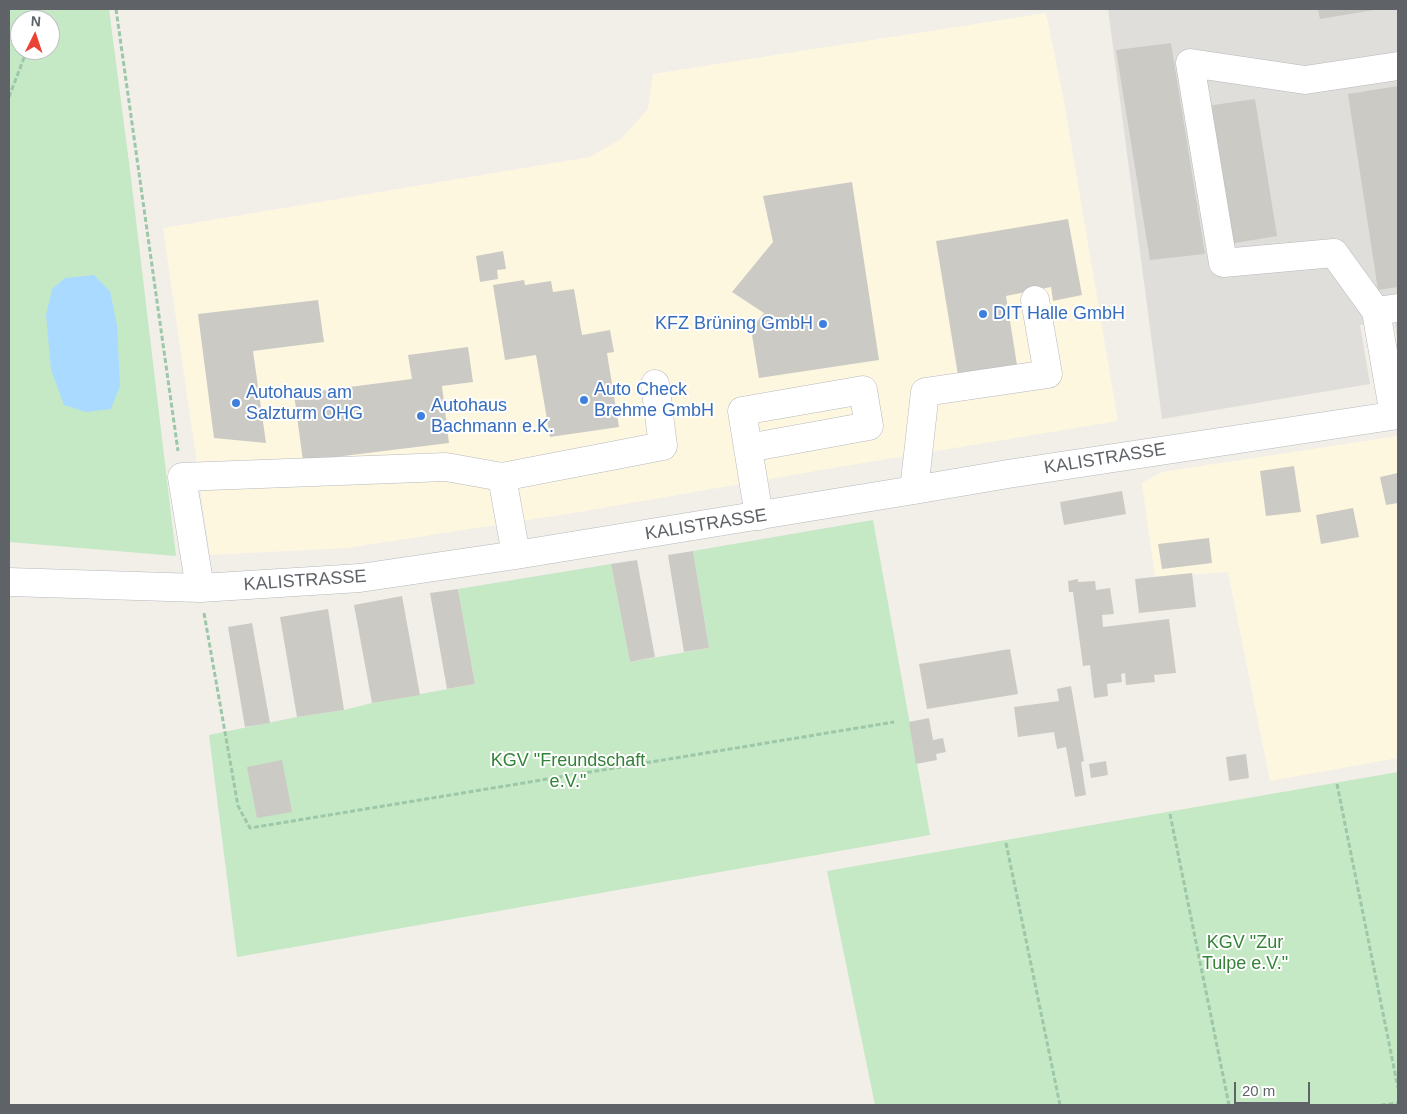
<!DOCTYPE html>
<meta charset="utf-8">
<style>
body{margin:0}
#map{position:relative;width:1407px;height:1114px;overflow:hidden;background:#f1efe8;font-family:Arial,sans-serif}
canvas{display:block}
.frame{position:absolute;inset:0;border:10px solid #5f6368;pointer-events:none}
.north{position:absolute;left:10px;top:10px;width:50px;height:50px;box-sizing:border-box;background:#fff;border:1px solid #bfc1c3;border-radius:50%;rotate:4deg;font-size:14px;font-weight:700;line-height:20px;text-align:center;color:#5f6368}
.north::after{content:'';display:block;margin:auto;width:18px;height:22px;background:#ea4335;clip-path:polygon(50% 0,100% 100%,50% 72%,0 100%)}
.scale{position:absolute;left:1234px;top:1082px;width:76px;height:22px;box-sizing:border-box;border:2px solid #5f6368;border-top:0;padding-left:6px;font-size:15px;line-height:18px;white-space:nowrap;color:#5f6368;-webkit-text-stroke:4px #fff;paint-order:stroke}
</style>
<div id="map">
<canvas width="1407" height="1114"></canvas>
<div class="frame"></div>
<div class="north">N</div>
<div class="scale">20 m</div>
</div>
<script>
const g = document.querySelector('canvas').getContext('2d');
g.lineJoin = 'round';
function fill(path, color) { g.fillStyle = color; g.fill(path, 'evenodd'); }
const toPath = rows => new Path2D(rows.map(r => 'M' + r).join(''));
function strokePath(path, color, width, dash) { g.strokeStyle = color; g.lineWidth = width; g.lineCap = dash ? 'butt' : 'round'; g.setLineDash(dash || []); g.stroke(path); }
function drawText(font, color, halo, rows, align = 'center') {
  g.font = font + ' Arial,sans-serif'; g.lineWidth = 4; g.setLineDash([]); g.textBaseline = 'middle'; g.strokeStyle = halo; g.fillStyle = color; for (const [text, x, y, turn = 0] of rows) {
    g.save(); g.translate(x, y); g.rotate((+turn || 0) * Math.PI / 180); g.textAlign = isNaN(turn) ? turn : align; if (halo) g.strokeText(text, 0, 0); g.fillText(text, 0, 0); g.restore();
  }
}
fill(toPath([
 [1046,13,1063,96,1118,421,833,468,573,513,347,548,210,555,163,228,590,157,621,139,648,109,653,74],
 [1398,436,1398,758,1270,781,1228,572,1155,577,1142,483,1162,472]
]), '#fef7e0');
fill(toPath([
 [1108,9,1398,9,1398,341,1394,320,1360,325,1370,384,1162,419]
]), '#e0deda');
fill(toPath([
 [9,9,109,9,131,178,176,556,9,542],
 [20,20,50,20,50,50,20,50],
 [873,520,930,835,237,957,209,735,297,717,344,710,372,703,475,684,458,589,611,564,630,662,709,648,693,551],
 [1398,772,1398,1105,875,1105,827,871]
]), '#c5e8c5');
fill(toPath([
 [94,275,110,291,117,325,120,386,111,409,86,412,64,405,51,370,46,315,52,289,65,278]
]), '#aadaff');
fill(toPath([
 [1318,9,1374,9,1374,10,1320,19],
 [1171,43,1205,254,1150,260,1116,50],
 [1398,86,1398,287,1378,290,1348,94],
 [1255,99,1277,236,1229,244,1207,106],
 [852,182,879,360,759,378,751,329,764,313,732,292,773,242,763,196],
 [1068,219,1082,295,1053,301,1051,287,1006,296,1017,365,958,375,936,241],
 [503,251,506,269,497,270,498,279,480,282,476,256],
 [524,280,525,285,551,281,553,292,574,289,582,335,610,330,614,352,607,353,619,427,550,437,536,355,505,360,493,285],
 [318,300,324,342,253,351,266,443,214,438,198,314],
 [468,347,473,382,442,386,449,443,303,461,294,394,412,379,408,355],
 [1294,466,1301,512,1266,516,1260,471],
 [1398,473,1398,503,1386,505,1380,477],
 [1122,491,1126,514,1064,525,1060,502],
 [1353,508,1359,537,1321,544,1316,515],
 [1209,538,1212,563,1162,569,1158,544],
 [693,551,709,648,684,652,668,555],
 [637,560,655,657,630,662,611,564],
 [1192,573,1196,607,1139,613,1135,579],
 [1078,579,1078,582,1095,581,1096,590,1110,588,1114,614,1102,615,1103,627,1169,619,1176,673,1154,675,1155,682,1126,685,1125,673,1121,674,1122,682,1107,684,1108,696,1094,698,1090,665,1083,666,1073,592,1069,592,1068,581],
 [458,589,475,684,447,689,430,593],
 [402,596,420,695,372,703,354,605],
 [328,609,344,710,297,717,280,617],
 [252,623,270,723,245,727,228,627],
 [1010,649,1018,694,927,709,919,664],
 [1071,686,1084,761,1081,762,1086,795,1075,797,1066,747,1057,749,1054,732,1018,737,1014,707,1059,701,1057,689],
 [929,718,933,740,943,738,946,752,936,754,937,760,916,764,909,722],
 [1246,754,1249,778,1229,781,1226,757],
 [282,760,292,812,257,818,247,767],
 [1106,761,1108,775,1091,778,1089,764]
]), '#cccac5');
const minor = toPath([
 [1398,66,1305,80,1190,63,1223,263,1334,253,1376,311,1398,308],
 [1376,311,1394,415],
 [748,448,869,426,863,390,742,411,748,448,759,516],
 [502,477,663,446,655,384],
 [914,490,925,392,1048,374,1035,300],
 [9,582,200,588,360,578,516,555,914,490,1008,474,1398,415],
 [200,588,182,477,446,467,502,477,516,555]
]);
strokePath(minor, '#b5b8bc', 29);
strokePath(toPath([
 [116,9,178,451],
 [37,20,38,9],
 [9,97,27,50],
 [204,613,238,806,250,828,894,722],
 [1337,784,1398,1088],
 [1170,814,1229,1105],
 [1006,843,1060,1105],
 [1381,1105,1398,1103]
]), '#9cc7a9', 3, [5, 2.5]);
strokePath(minor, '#fff', 28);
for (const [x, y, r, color] of [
 [983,314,5,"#3f7fe0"],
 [823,324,5,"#3f7fe0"],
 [584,400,5,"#3f7fe0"],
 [236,403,5,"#3f7fe0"],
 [421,416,5,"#3f7fe0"]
]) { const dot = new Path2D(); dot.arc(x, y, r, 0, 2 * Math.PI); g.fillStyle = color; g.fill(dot); strokePath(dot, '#fff', 2); }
drawText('18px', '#366cbe', '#fff', [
 ["DIT Halle GmbH",993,314],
 ["KFZ Brüning GmbH",813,324,"right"],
 ["Auto Check",594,390],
 ["Brehme GmbH",594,411],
 ["Autohaus am",246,393],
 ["Salzturm OHG",246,414],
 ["Autohaus",431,406],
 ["Bachmann e.K.",431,427]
], 'left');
drawText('18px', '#5f6368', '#fff', [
 ["KALISTRASSE",1105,459,-9],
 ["KALISTRASSE",706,525,-9],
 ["KALISTRASSE",305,581,-4]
]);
drawText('18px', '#348238', '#fff', [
 ["KGV \"Freundschaft",568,761],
 ["e.V.\"",568,782],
 ["KGV \"Zur",1245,943],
 ["Tulpe e.V.\"",1245,964]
]);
</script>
